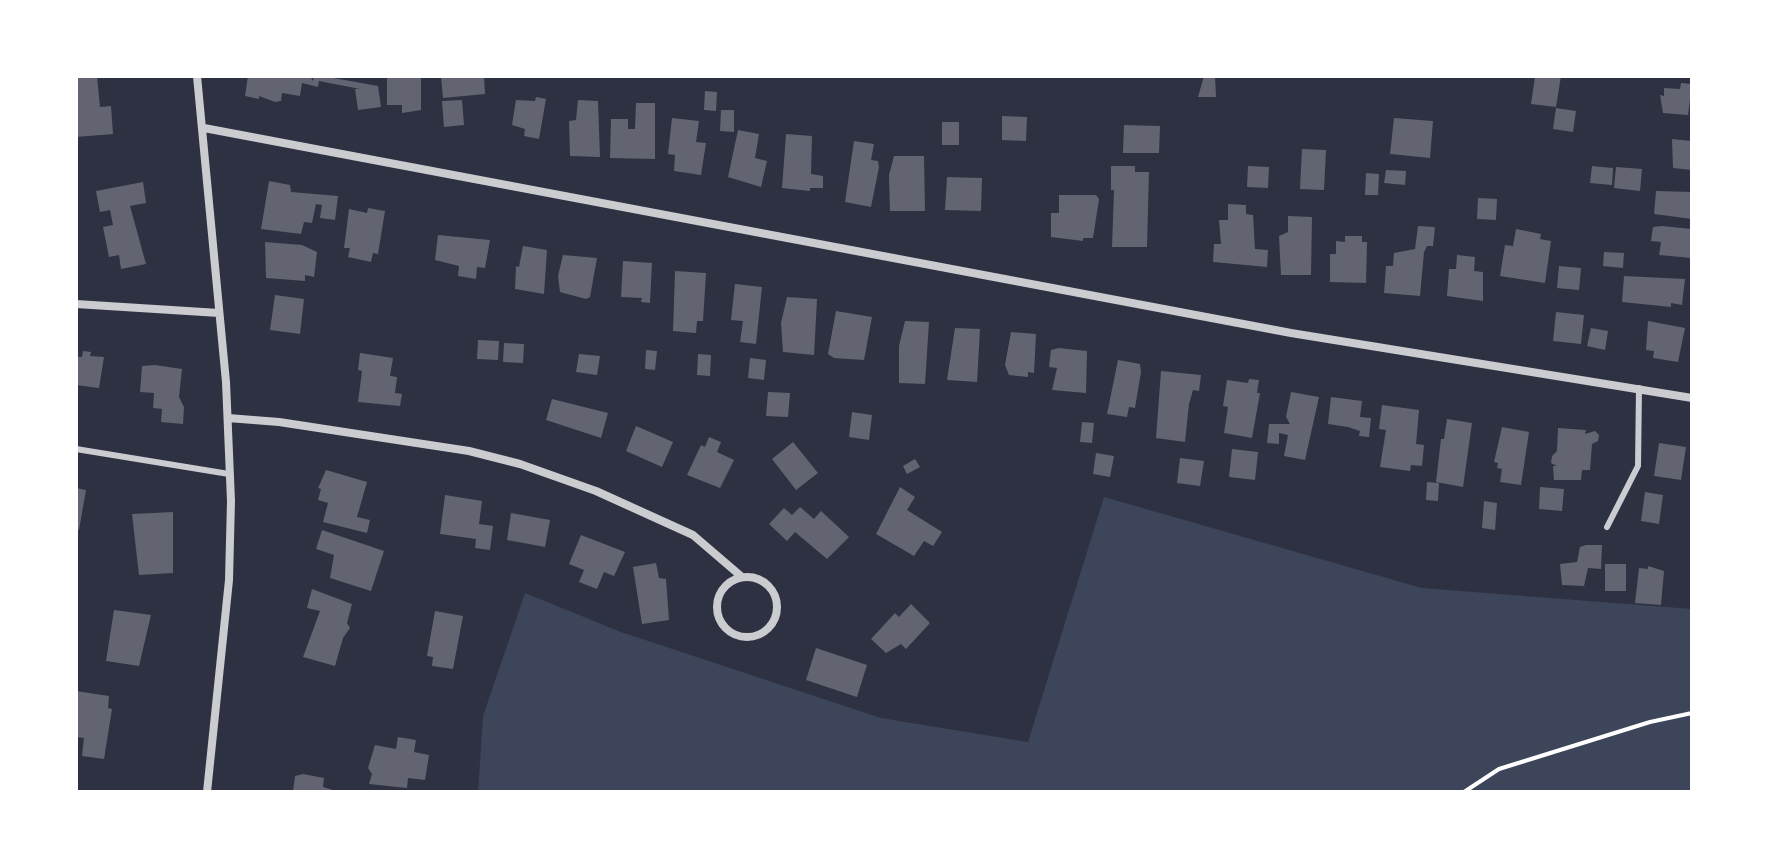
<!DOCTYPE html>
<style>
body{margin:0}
#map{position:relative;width:1768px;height:868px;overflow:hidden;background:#2d3142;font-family:Roboto,sans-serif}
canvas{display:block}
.frame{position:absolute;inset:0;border:78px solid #fff;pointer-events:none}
</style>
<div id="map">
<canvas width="1768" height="868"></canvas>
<div class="frame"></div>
</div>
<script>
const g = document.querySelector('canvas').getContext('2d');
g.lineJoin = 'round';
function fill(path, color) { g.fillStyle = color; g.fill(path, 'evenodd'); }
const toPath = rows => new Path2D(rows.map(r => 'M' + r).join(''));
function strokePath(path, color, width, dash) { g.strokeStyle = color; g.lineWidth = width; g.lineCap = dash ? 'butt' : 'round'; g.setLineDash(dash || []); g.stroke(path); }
fill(toPath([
 [1104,497,1422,588,1692,609,1692,792,478,792,483,716,525,593,621,632,881,718,1028,742]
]), '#3c4559');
fill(toPath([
 [76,76,97,76,100,107,111,106,113,134,76,137],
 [248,76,310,76,313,81,314,76,322,76,378,86,381,107,358,110,355,89,360,89,319,81,318,87,302,83,300,96,282,93,281,101,275,102,259,96,259,99,245,96],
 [387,76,421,76,421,110,402,113,402,105,387,105],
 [441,76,484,76,485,94,443,98],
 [1204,76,1215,76,1216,97,1198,97],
 [1561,76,1556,107,1531,104,1535,77],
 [1681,83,1692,84,1688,115,1663,113,1660,95,1664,96,1664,88,1680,89],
 [705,91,717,92,716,111,704,110],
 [536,97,546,99,539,139,524,136,525,129,512,125,516,100,535,101],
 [462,100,464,125,444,127,442,101],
 [578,100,598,101,600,157,570,156,569,121,576,120],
 [636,103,655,103,655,159,610,158,611,119,628,119,628,129,635,129],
 [1556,108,1576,111,1573,132,1553,129],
 [721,110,734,110,734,132,720,131],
 [1002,116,1027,117,1026,141,1002,140],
 [672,118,699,121,696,142,706,143,701,175,674,171,675,155,668,154],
 [1394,118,1433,121,1430,158,1390,154],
 [942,122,959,122,959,145,942,145],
 [1124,125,1160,126,1159,153,1123,153],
 [738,130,759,134,755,158,767,161,761,187,728,177],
 [786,134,812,136,811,174,823,176,823,188,810,188,810,191,782,188],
 [1672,139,1692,141,1692,170,1673,168],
 [854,141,874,144,871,160,878,161,879,167,871,207,845,202],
 [1302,149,1326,150,1324,190,1300,189],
 [894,156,924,156,925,211,890,211,889,175],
 [1111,166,1135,166,1135,172,1149,172,1147,247,1112,247,1114,190,1111,190],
 [1248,166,1269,167,1268,188,1247,187],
 [1592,166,1613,168,1612,185,1590,183],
 [1616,167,1642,169,1640,191,1614,188],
 [1386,170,1406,171,1405,185,1384,183],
 [1366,173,1379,174,1378,195,1365,195],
 [947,177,982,178,981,211,945,210],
 [269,181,290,185,291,192,338,196,335,220,320,218,322,205,316,204,312,223,304,222,301,234,261,229],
 [143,182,146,203,130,206,146,264,121,269,119,255,109,257,103,227,113,225,110,210,100,212,96,191],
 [1656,191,1692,192,1692,219,1654,214],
 [1059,195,1096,195,1099,199,1093,238,1083,238,1083,241,1051,237,1051,213,1059,213],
 [1478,198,1497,199,1496,220,1477,219],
 [1228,204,1246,205,1246,214,1253,215,1255,249,1268,250,1267,267,1213,262,1214,244,1221,244,1219,220,1228,220],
 [368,208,385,211,378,254,373,253,371,262,348,257,350,248,344,248,349,209,367,213],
 [1288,216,1312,217,1311,275,1281,275,1279,236,1288,232],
 [1418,226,1435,227,1433,246,1427,246,1424,252,1420,296,1384,293,1386,266,1393,266,1394,253,1415,249],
 [1662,226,1692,229,1692,258,1659,255,1661,242,1651,241,1653,227],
 [1516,229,1541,234,1540,239,1551,241,1545,283,1500,276,1505,245,1513,246],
 [438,235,490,240,485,268,477,267,476,279,458,276,459,266,435,260],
 [1345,236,1362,236,1362,242,1367,242,1366,283,1330,282,1330,254,1336,254,1336,241,1345,242],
 [265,242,302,245,317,252,314,277,305,275,305,281,266,278],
 [523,246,547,250,544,294,515,289,516,266,519,267],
 [1604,252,1624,253,1623,268,1603,266],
 [563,255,597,258,590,297,586,299,560,292,558,276],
 [1457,255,1475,257,1474,271,1483,272,1483,301,1447,296,1449,269,1456,269],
 [623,261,652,263,650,303,641,302,642,298,621,297],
 [1559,266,1581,268,1579,290,1557,288],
 [675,271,706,273,703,321,697,321,696,333,673,331],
 [1624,276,1685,279,1682,305,1671,303,1671,307,1622,302],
 [735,284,762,287,756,344,740,342,743,321,731,320],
 [275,295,304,299,300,334,270,330],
 [787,297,817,299,814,355,783,352,781,323],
 [836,311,872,317,864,360,834,358,828,354],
 [1556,312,1584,315,1581,344,1553,341],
 [905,321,929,322,925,384,899,383,899,346],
 [1648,321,1685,328,1678,362,1653,358,1654,351,1646,350],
 [955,328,980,329,977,382,947,380],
 [1591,328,1608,331,1605,350,1587,346],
 [1011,332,1036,334,1034,373,1028,372,1028,377,1009,375,1005,365],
 [478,340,499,341,498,360,477,359],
 [504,343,524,344,523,363,503,362],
 [1059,348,1087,351,1086,393,1052,390,1057,368,1049,367,1051,350],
 [646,350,657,351,655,370,645,369],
 [83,351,91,352,90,356,104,357,99,388,76,385,76,357,82,357],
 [360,353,393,358,390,376,397,377,395,393,402,394,400,406,358,402,362,371,358,370],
 [579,354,600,356,597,375,576,372],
 [698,354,711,355,710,376,697,375],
 [750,358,766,360,764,380,748,378],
 [1118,360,1140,364,1141,372,1135,408,1129,407,1127,417,1107,414],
 [155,365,182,369,179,397,184,407,183,424,161,422,162,409,153,408,154,393,140,392,142,366],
 [1161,371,1201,375,1199,391,1193,390,1189,404,1185,442,1156,438],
 [1249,379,1259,380,1257,393,1260,393,1252,438,1224,433,1228,407,1223,406,1227,380,1248,383],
 [768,392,790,393,788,417,766,416],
 [1291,392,1319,397,1305,460,1284,456,1288,435,1279,433,1279,444,1267,443,1269,424,1290,424,1286,417],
 [1331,397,1362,401,1360,417,1371,418,1369,437,1359,436,1360,431,1348,427,1328,424],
 [552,399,608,413,601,438,546,420],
 [1382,405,1419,410,1416,444,1424,445,1422,466,1411,465,1410,471,1380,467,1386,430,1379,429],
 [852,412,872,415,869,440,849,437],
 [1447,419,1472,423,1463,487,1436,482,1441,439,1444,439],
 [1082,422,1094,423,1092,443,1080,442],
 [636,426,673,442,662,467,626,451],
 [1502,427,1529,432,1521,485,1500,482,1502,469,1497,468,1498,463,1494,462],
 [1558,428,1586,430,1585,434,1595,431,1599,435,1598,441,1592,444,1590,470,1582,470,1581,480,1554,480,1553,466,1557,466,1551,463,1552,456,1557,451],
 [709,437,721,442,717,452,734,460,720,488,687,475,701,445,705,447],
 [793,442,818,473,796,490,772,459],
 [1659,443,1686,447,1681,480,1654,476],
 [1232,449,1258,452,1255,480,1229,477],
 [1096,453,1114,456,1110,477,1093,474],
 [1180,458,1204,461,1200,486,1177,483],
 [915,459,920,467,907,474,903,466],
 [326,470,367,482,357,517,370,520,367,533,323,522,328,503,318,500,321,489,318,488],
 [1427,482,1439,483,1438,501,1426,500],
 [900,487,915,497,907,510,942,532,933,546,924,541,914,556,876,534],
 [1540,487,1564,489,1562,511,1539,509],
 [76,488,86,490,79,530,76,529],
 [1645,492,1663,495,1659,524,1641,521],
 [445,495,482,501,479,524,493,526,490,550,475,548,476,539,440,534],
 [1484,501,1497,503,1495,530,1482,528],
 [800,507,814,519,821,511,849,537,827,559,795,532,787,541,769,524,784,508,792,515],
 [173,512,173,573,139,575,132,514],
 [511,513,550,520,545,547,507,540],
 [322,530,384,551,371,591,330,578,334,555,316,549],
 [581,535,625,552,614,576,604,572,597,589,579,582,584,570,569,564],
 [1586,545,1602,545,1601,569,1588,568,1584,586,1562,585,1560,564,1577,562,1580,547],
 [656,563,659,578,666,579,669,620,642,624,633,567],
 [1605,564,1626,564,1626,591,1605,591],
 [1648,566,1664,571,1661,605,1635,603,1639,568,1648,569],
 [312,589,352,604,347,623,350,628,343,638,335,666,303,657,320,611,307,608],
 [911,604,930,623,906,649,901,644,886,653,871,639,895,613,899,617],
 [114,610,151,615,139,666,106,661],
 [435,611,463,616,453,669,432,666,433,657,427,656],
 [816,648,867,665,857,697,806,680],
 [76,691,109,696,108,708,112,709,104,759,82,756,84,738,76,737],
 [398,737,416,740,414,752,429,755,425,780,408,778,407,788,369,784,372,774,368,768,375,745,396,749],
 [303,774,324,778,323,787,339,792,293,792,295,776]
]), '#626471');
strokePath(toPath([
 [1464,792,1499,769,1650,722,1692,713]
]), '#fff', 4);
strokePath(toPath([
 [76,449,229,474],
 [1607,527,1638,466,1639,388]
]), '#caccd0', 6);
strokePath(toPath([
 [197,76,226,382,231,501,229,580,207,792],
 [204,128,1291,333,1692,398],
 [76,304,219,313],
 [228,418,279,422,469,451,520,464,596,491,693,535,742,577],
 '717 607a30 30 0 1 1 60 0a30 30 0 1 1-60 0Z'
]), '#caccd0', 8);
</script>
